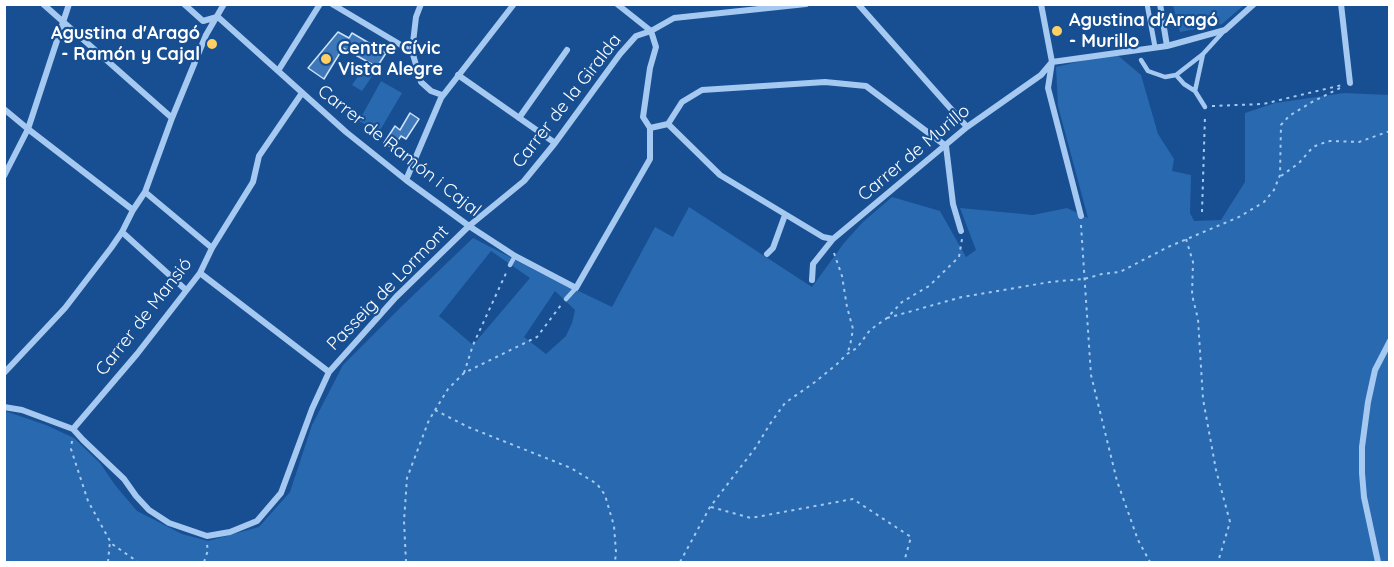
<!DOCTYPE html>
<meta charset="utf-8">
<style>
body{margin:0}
#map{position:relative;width:1394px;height:567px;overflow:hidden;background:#174f92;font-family:Quicksand,sans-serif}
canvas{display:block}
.frame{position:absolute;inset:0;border:6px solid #fff;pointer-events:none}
</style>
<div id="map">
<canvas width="1394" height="567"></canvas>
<div class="frame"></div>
</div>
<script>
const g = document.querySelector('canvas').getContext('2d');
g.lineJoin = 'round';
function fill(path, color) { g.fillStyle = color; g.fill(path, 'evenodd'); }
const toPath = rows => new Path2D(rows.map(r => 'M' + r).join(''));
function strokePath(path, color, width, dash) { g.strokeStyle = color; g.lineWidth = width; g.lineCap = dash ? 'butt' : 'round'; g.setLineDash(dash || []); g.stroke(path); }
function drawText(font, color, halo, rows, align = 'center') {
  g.font = font + ' Quicksand,sans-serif'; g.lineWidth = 4.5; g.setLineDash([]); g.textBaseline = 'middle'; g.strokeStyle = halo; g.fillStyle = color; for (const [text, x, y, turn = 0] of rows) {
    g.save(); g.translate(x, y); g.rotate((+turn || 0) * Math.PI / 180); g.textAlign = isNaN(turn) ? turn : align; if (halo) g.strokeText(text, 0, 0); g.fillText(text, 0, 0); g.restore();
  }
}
fill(toPath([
 [1173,5,1173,4,1244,5,1222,24,1180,32],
 [1115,53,1141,75,1158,134,1174,159,1172,171,1191,175,1190,213,1194,221,1221,220,1245,182,1245,113,1275,103,1344,93,1389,95,1389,562,5,562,5,411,46,425,74,438,100,463,115,485,137,511,182,534,208,541,259,527,290,492,312,425,343,365,402,306,473,238,539,272,612,307,655,227,673,237,689,207,812,287,844,243,863,222,892,197,940,211,966,257,976,250,960,208,1033,215,1067,208,1088,218,1058,106,1056,67],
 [491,251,530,278,473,345,439,316],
 [555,291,575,310,572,323,566,336,546,354,524,337],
 [363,69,373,75,362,91,352,85],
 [381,81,402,93,379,132,359,121]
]), '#2969b0');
const building = toPath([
 [338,32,349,38,352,33,386,53,377,67,343,48,324,79,308,68,338,32],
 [410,113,419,119,406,139,401,136,393,148,384,143,395,126,400,130,410,113]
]);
fill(building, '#3f78b9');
strokePath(building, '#cce3fb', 1.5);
strokePath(toPath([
 [1212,106,1263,104,1342,85],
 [1281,176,1299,163,1313,147,1320,144,1330,141,1359,142,1390,131],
 [1202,212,1205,115],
 [1081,225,1091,375,1117,481,1138,540,1150,562],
 [1186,239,1193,262,1192,295,1198,319,1203,399,1216,470,1230,522,1218,562],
 [834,253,842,276,847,307,853,329,850,346,847,354],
 [887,318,962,297,1050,282,1084,279,1102,274,1120,272,1168,247,1239,217,1264,202,1274,190,1280,175,1281,125,1289,116,1312,102,1344,86],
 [464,373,473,345,507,271],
 [435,410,468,427,571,468,597,484,605,495,614,526,616,552,615,562],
 [72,441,71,449,88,501,110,541,112,544,138,562],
 [711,507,751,518,853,499,911,537,904,562],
 [108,562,110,541],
 [204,562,208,550,207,545],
 [406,562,404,521,407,478,429,420,448,389,464,373,537,337,561,305],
 [680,562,710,507,756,447,770,424,785,403,815,382,837,364,847,354,857,348,870,330,887,318,902,302,929,286,959,257,962,239]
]), '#a5c9f0', 2, [3, 4.5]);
strokePath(toPath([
 [1141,60,1148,71,1165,77,1176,75,1203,54,1223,32],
 [1176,75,1184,84,1195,91,1205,107],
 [1195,91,1203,54],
 [510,265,515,256],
 [566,299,576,288]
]), '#a5c9f0', 4.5);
strokePath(toPath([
 [1147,4,1155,47]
]), '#a5c9f0', 5);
strokePath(toPath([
 [43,4,172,118],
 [184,4,203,21,217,17],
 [332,4,406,48],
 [421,4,416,17,412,51,421,82,431,91,442,95],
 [858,4,967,127],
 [1041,4,1052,62,1048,88,1081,216],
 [1160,4,1167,46],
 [1341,4,1350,83],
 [218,17,346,132,406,180,469,226,515,256,576,288,650,159,650,128,643,117,650,68,656,47,651,31,617,4],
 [1052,62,1167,46,1225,30,1254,4],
 [278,71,320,4],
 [458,75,555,143],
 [4,109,28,129,133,210],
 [519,118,567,50],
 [668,124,682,102,702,90,825,82,866,86,946,146,953,204,961,231],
 [650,128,668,124,720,175,823,237,833,239],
 [4,176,28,129,69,4],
 [406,180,441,98,514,4],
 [145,192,212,248],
 [122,232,186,290],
 [767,254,773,248,785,215],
 [200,273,329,372],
 [812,280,813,264,833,239,967,127,1041,75,1052,62],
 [4,373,65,308,111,248,122,232,133,210,145,192,172,118,206,35,224,4],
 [4,407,22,410,73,429,83,440,124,479,136,496,149,510,169,523,207,536,230,532,257,521,281,493,312,409,329,372,396,297,469,226,524,181,555,143,620,54,636,36,651,31,674,18,806,4],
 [73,429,137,354,200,273,212,248,253,182,259,156,302,93],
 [1378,562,1364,497,1362,473,1362,447,1368,402,1375,370,1390,341]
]), '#a5c9f0', 6);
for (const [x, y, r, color] of [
 [1057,31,6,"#ffcf64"],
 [212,44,6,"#ffcf64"],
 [326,59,6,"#ffcf64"]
]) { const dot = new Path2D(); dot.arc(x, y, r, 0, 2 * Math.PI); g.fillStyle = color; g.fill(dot); strokePath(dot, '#174f92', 2); }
drawText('bold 18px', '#fff', '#174f92', [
 ["Agustina d'Aragó",1069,21],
 ["- Murillo",1069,42],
 ["Agustina d'Aragó",200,34,"right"],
 ["- Ramón y Cajal",200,55,"right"],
 ["Centre Cívic",338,49],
 ["Vista Alegre",338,70]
], 'left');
drawText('18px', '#fff', '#174f92', [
 ["Carrer de la Giralda",567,101,-52],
 ["Carrer de Ramón i Cajal",399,151,38],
 ["Carrer de Murillo",914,153,-40],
 ["Passeig de Lormont",388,288,-46],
 ["Carrer de Mansió",144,317,-52]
]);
</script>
